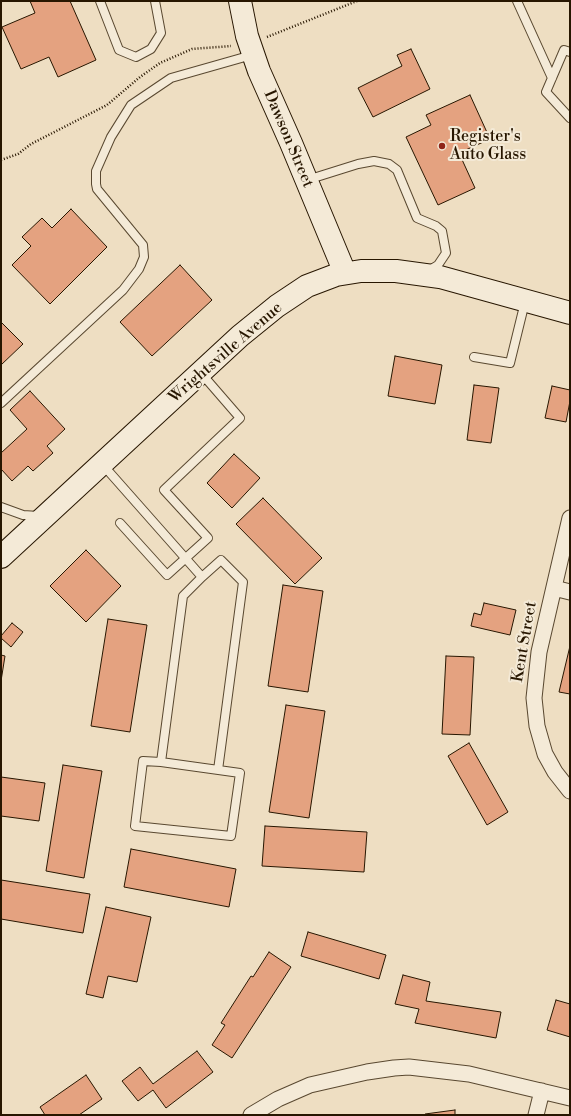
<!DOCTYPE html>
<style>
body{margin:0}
#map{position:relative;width:571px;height:1116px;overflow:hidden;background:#eedec2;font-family:"Libre Bodoni",serif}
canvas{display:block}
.frame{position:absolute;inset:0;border:2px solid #271600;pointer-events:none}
</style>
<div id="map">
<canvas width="571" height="1116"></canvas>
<div class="frame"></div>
</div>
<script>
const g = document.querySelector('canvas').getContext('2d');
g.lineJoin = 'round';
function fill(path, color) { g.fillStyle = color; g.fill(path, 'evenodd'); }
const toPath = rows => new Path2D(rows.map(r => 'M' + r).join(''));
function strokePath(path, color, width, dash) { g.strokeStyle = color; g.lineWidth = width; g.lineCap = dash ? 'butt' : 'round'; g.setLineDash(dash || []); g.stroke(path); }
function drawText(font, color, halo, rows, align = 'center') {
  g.font = font + ' "Libre Bodoni",serif'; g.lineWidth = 4; g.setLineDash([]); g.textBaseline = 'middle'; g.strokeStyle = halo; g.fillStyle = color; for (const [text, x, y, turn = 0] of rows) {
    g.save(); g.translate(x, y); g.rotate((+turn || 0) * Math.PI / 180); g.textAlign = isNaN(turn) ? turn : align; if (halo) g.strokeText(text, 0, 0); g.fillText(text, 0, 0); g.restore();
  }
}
const building = toPath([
 [30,1,70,1,96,60,58,77,49,57,21,69,2,27,35,13,30,1],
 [411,49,430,89,373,117,358,88,402,66,397,55,411,49],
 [470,95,490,139,459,153,475,188,438,205,406,137,431,125,426,115,470,95],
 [71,209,107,247,50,304,12,265,31,246,22,237,42,218,52,228,71,209],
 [180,265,212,300,152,356,120,322,180,265],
 [1,322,23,344,1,365,1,322],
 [395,356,442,365,435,404,388,396,395,356],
 [474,385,499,388,491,443,467,440,474,385],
 [552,386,570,390,570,401,566,422,545,418,552,386],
 [30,391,65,429,47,446,53,453,33,471,28,466,12,481,1,469,1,453,27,429,10,410,30,391],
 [234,454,260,478,232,508,207,483,234,454],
 [263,498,322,558,295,584,236,524,263,498],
 [86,550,121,586,86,622,50,586,86,550],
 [283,585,323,591,308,692,268,686,283,585],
 [484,603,516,610,510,635,471,626,474,613,481,615,484,603],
 [108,619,147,625,130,732,91,726,108,619],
 [12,623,23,632,11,647,1,638,1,636,12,623],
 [570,646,570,694,559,692,570,646],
 [1,655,5,656,1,681,1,655],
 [446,656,474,657,470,735,442,734,446,656],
 [286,705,325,711,309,818,269,812,286,705],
 [469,743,508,812,487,825,448,756,469,743],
 [63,765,102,771,84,878,46,871,63,765],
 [1,777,45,783,39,821,1,816,1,777],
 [265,826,367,832,364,872,262,866,265,826],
 [131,849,236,869,229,907,124,887,131,849],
 [1,880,90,894,83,933,1,919,1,880],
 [106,907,151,917,137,982,108,976,103,998,86,994,106,907],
 [308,932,386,955,379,979,301,956,308,932],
 [269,952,291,967,232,1058,212,1045,225,1025,221,1023,251,976,253,977,269,952],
 [403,975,430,982,426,1001,501,1012,496,1038,415,1023,419,1009,395,1004,403,975],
 [556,1000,570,1004,570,1037,547,1030,556,1000],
 [197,1051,213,1072,166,1108,153,1090,138,1101,122,1081,140,1067,153,1084,197,1051],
 [86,1075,102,1099,79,1115,45,1115,40,1107,86,1075],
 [455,1110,455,1115,425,1115,425,1114,455,1110]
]);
fill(building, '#e4a280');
strokePath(building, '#271600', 1);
const lane = toPath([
 [100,1,119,50,136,57,151,49,161,33,155,1],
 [517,1,552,78],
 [570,52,564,50,546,92,570,118],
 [307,180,358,164,374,161,389,164,397,170,417,218,436,226,442,231,446,253,438,265,428,271],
 [474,357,510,363,525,302],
 [1,403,123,290,139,269,144,257,143,245,97,189,96,184,96,171,111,137,131,105,171,78,252,55],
 [103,465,202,577,183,596,161,762,143,761,135,826,231,836,240,773,161,762],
 [1,507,23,515,39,516],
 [120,523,167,575,208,538,164,490,240,418,201,373],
 [202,577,221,560,243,582,218,770]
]);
const street = toPath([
 [570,518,539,652,534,698,537,726,545,754,555,772,570,791],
 [554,588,570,592],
 [251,1115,278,1099,310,1085,367,1072,394,1068,409,1067,469,1074,570,1098],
 [536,1115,542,1091]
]);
const secondary = toPath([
 [240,1,247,36,259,71,291,143,345,273],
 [1,557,240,336,277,306,307,286,336,275,361,271,396,271,440,277,570,313]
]);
strokePath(lane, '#594830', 10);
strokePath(street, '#594830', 17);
strokePath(secondary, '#271600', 24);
strokePath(toPath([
 [267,37,357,1],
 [1,160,18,154,31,144,107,105,140,77,160,63,192,49,231,46]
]), '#271600', 2.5, [1, 2]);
strokePath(lane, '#f4ead7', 8);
strokePath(street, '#f4ead7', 15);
strokePath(secondary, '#f4ead7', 22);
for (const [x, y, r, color] of [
 [442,146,4,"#8f2418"]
]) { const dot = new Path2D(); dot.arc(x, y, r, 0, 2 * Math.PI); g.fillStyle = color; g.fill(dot); strokePath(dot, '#f4ead7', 1.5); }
drawText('16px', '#271600', '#f4ead7', [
 ["Register's",450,137],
 ["Auto Glass",450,155]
], 'left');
drawText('16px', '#271600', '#f4ead7', [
 ["Dawson Street",288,139,67],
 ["Wrightsville Avenue",226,353,-41],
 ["Kent Street",525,642,-80]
]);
</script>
